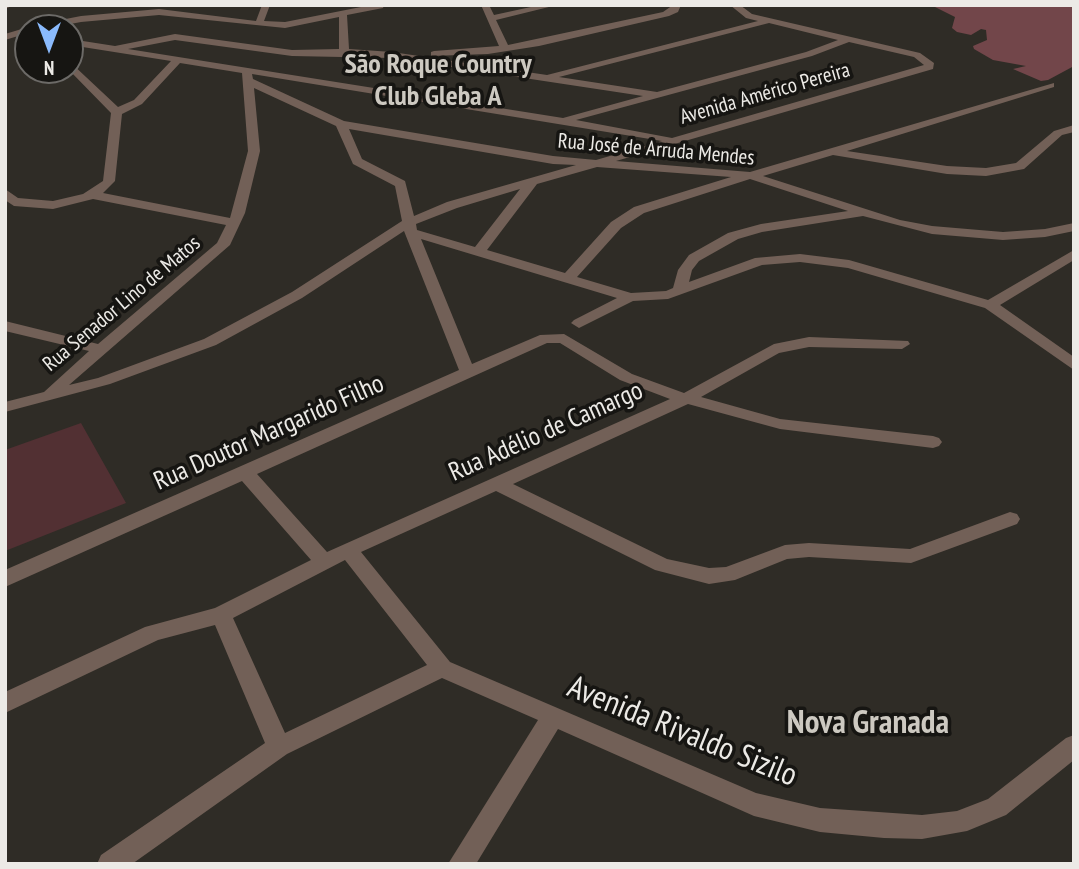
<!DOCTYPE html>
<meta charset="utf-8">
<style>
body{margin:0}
#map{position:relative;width:1079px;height:869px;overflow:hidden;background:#2f2c26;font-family:"PT Sans Narrow",sans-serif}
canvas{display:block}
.frame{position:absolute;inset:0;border:7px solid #eceae6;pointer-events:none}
.north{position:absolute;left:14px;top:14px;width:70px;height:70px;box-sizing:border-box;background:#161512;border:2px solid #6c6a67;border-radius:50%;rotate:180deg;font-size:19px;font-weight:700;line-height:28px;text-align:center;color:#eceae6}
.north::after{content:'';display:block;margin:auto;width:24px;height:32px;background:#8abafc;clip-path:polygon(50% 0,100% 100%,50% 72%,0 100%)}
</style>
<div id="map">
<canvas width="1079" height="869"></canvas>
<div class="frame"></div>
<div class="north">N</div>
</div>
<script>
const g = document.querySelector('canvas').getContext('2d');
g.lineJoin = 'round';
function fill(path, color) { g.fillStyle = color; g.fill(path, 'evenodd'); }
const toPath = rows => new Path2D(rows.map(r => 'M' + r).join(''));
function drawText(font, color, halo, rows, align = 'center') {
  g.font = font + ' "PT Sans Narrow",sans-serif'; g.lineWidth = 7; g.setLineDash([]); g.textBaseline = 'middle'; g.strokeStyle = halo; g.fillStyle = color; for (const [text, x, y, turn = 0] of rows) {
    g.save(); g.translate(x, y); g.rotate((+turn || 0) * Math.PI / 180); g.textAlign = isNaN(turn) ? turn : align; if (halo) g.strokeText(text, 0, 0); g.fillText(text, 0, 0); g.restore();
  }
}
fill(toPath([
 [81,423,126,503,5,551,5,450]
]), '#523033');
fill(toPath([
 [931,5,1074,5,1074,66,1048,80,1041,81,1013,69,1026,66,993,60,974,49,973,46,987,40,986,30,981,29,971,35,957,32,952,28,955,17]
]), '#72464a');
fill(toPath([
 [5,5,14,5,5,9,5,5],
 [262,5,270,5,264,21,285,22,371,5,384,5,383,8,347,15,349,49,392,52,547,75,758,21,746,18,730,5,740,5,752,14,920,53,934,63,933,69,616,161,750,172,1054,83,1054,87,847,151,947,166,986,168,1016,163,1054,131,1074,125,1074,132,1062,135,1024,169,986,176,947,174,833,155,763,176,900,220,932,226,1003,232,1045,229,1074,223,1074,231,1045,237,1003,240,932,234,863,216,762,232,738,239,699,261,692,270,689,282,755,258,800,254,849,260,988,300,1074,250,1074,260,1000,305,1074,357,1074,370,985,308,848,268,800,262,762,265,668,299,633,301,579,328,571,323,574,320,617,298,421,239,472,364,540,335,564,334,632,374,684,393,774,344,809,337,908,341,910,344,902,349,809,347,779,353,701,397,780,419,933,436,939,438,942,442,939,446,933,448,780,429,688,404,513,484,667,559,709,568,726,567,785,545,809,543,910,549,1010,512,1017,514,1020,519,1017,524,911,563,809,557,787,559,735,580,709,584,655,570,496,491,361,552,450,662,756,793,820,808,922,815,957,811,988,799,1066,738,1074,735,1074,760,1006,815,967,831,922,839,884,838,820,832,754,816,558,729,476,864,448,864,538,720,442,678,287,754,132,864,97,864,101,855,265,743,215,625,158,640,5,713,5,692,145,627,215,608,311,560,242,481,5,587,5,570,459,370,404,231,302,298,216,345,110,384,5,412,5,402,44,392,89,351,5,331,5,321,98,344,217,243,226,225,93,199,53,209,14,206,5,200,5,189,18,198,53,201,83,194,103,181,111,113,69,70,70,62,118,107,134,100,171,61,70,45,70,39,115,46,175,34,292,50,339,49,339,17,285,28,159,15,81,22,49,28,28,28,28,33,5,40,5,34,35,25,81,16,159,9,256,21,262,5],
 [769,23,838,40,806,52,657,92,559,77,769,23],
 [175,40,292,56,392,58,643,96,563,118,128,49,175,40],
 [849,42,914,57,924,65,672,138,576,120,812,56,849,42],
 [180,63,242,73,248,151,230,218,103,193,115,181,122,114,142,104,180,63],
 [252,74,662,141,596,160,553,156,344,121,253,79,252,74],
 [254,88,336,126,353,164,395,186,402,221,292,292,204,339,98,378,69,385,230,245,245,213,260,151,254,88],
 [349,129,553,164,576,165,447,202,414,216,405,181,362,159,349,129],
 [597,167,731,177,634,207,611,222,565,273,487,250,537,184,597,167],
 [750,179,848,211,761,224,728,233,689,255,678,270,673,288,666,291,631,293,577,277,621,228,644,213,750,179],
 [520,189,475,247,417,230,416,224,457,208,520,189],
 [547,343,560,343,620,380,670,399,327,552,257,474,547,343],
 [345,560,427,665,285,733,233,618,345,560],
 [481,5,489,5,494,15,540,5,557,5,496,20,508,45,663,12,673,5,681,5,678,12,669,16,539,46,488,54,431,56,431,52,434,51,499,46,481,5]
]), '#726057');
drawText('21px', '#eceae6', '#161512', [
 ["Avenida Américo Pereira",765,94,-16],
 ["Rua José de Arruda Mendes",656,150,5],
 ["Rua Senador Lino de Matos",122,304,-40]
]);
drawText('26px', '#eceae6', '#161512', [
 ["Rua Adélio de Camargo",546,432,-24],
 ["Rua Doutor Margarido Filho",269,433,-24]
]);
drawText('bold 28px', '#cdc9c1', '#161512', [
 ["São Roque Country",438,65],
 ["Club Gleba A",438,97]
]);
drawText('32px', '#eceae6', '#161512', [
 ["Avenida Rivaldo Sizilo",682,732,22]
]);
drawText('bold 33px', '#cdc9c1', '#161512', [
 ["Nova Granada",868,724]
]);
</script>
